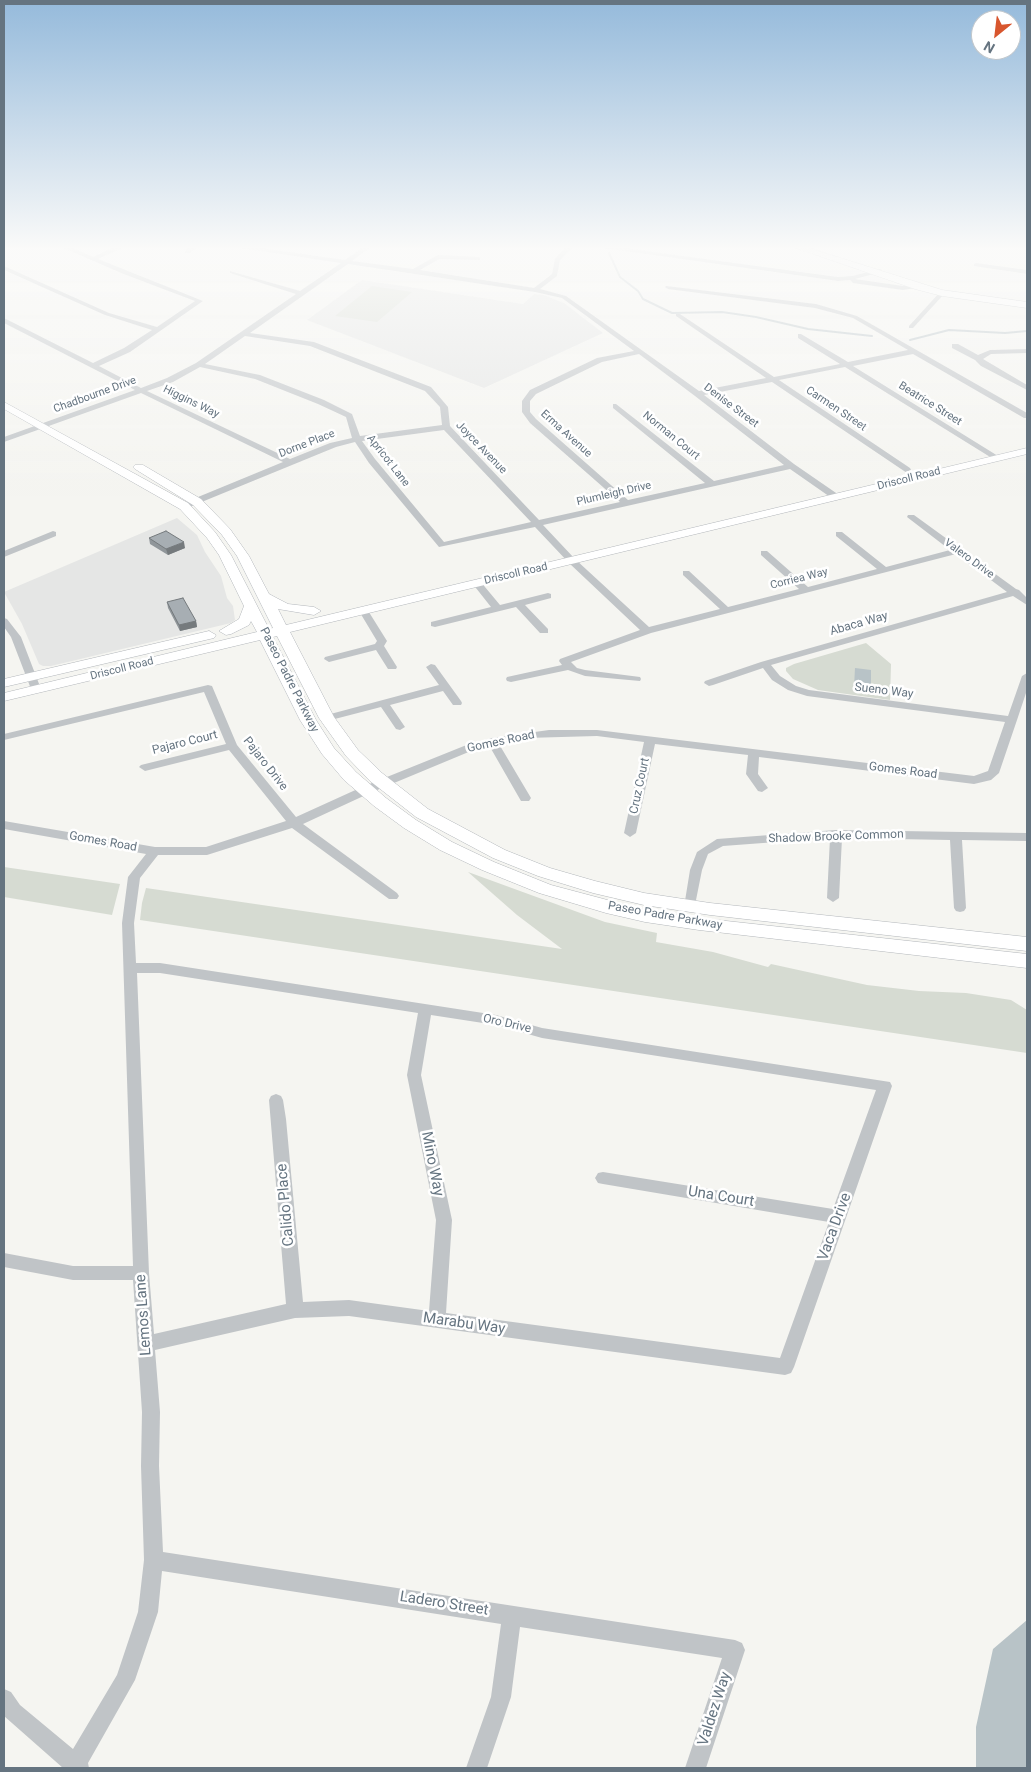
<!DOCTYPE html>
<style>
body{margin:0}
#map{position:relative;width:1031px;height:1772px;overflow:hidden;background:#f5f5f1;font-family:Roboto,sans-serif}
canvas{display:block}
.frame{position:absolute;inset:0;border:5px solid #657480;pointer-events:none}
.north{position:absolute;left:971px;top:10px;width:50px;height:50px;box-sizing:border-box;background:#fff;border:1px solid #c1c7cc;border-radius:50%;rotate:209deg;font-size:14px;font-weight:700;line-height:20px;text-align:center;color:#657480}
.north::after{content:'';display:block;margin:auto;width:18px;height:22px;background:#d8562e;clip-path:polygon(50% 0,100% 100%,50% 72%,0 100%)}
</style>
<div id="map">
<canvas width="1031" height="1772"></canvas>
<div class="frame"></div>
<div class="north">N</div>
</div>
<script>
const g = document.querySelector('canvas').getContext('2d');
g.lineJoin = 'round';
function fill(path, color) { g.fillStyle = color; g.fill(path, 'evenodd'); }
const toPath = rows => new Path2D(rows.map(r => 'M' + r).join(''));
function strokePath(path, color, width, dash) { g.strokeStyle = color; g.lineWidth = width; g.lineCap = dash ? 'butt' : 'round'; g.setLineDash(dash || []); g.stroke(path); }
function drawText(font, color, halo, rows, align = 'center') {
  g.font = font + ' Roboto,sans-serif'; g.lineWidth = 5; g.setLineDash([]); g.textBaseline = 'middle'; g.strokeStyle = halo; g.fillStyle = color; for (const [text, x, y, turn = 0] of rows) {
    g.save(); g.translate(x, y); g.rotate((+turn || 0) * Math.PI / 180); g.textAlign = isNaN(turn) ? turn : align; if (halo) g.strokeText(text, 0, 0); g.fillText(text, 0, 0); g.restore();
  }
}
fill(toPath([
 [362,280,523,304,534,294,544,295,564,303,603,333,484,388,307,320],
 [177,518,197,535,205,552,221,576,227,598,233,606,235,620,231,623,51,666,43,666,39,664,22,624,4,592]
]), '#e5e6e5');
fill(toPath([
 [372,286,412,292,377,322,335,316],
 [866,643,891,664,890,700,818,690,793,679,786,671,786,668,794,664],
 [4,867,120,884,112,915,4,897],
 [468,872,605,922,657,933,656,942,713,952,768,967,771,964,867,985,919,991,966,993,1011,1000,1027,1010,1027,1053,140,920,142,903,146,888,562,949,517,915]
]), '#d6dbd2');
fill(toPath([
 [855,668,871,670,871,688,854,687],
 [1027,1620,1027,1768,976,1768,976,1727,993,1649]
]), '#b8c3c7');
strokePath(toPath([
 [609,253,620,277,638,291,643,299,672,313,722,312,756,317,808,329,872,336],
 [910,340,949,330,1005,333,1027,331]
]), '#b8c3c7', 2);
const secondary = toPath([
 [796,248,809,248,942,290,1027,302,1027,308,942,296,915,289,796,248],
 [4,402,188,503,215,532,231,555,269,629,273,628,237,556,222,535,193,505,135,469,133,467,135,465,143,465,201,499,230,529,249,556,269,594,288,604,314,607,321,611,314,615,278,609,286,625,1027,448,1027,454,290,632,334,717,358,750,382,773,428,809,505,850,550,868,595,881,644,893,710,903,1027,937,1027,951,710,915,644,905,593,893,538,876,493,858,416,817,370,781,346,756,319,718,277,636,273,637,316,720,334,748,356,772,386,798,416,820,452,842,494,862,551,885,645,910,699,918,1027,954,1027,968,699,930,645,922,606,913,539,893,482,870,440,850,404,828,374,806,344,780,322,754,300,720,260,640,4,701,4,693,257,632,251,621,249,625,231,634,226,635,219,631,239,619,244,606,219,555,207,538,180,509,4,409,4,402],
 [209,631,216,635,214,638,4,687,4,679,209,631]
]);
strokePath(secondary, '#b3b7bb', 1);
fill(toPath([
 [64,248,72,248,93,257,113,248,121,248,98,259,203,301,130,352,99,366,141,388,167,378,196,363,296,294,230,273,230,271,300,291,341,263,242,248,259,248,345,260,362,248,369,248,352,261,413,269,438,255,478,257,480,258,480,260,439,259,420,270,534,288,552,274,555,259,565,248,572,248,560,260,557,276,540,289,566,296,699,391,766,378,676,316,676,314,680,314,774,377,840,364,798,338,798,334,801,334,848,362,908,350,853,318,815,308,668,289,665,287,666,286,816,304,857,316,1027,413,1027,418,1024,418,913,354,853,366,998,456,998,460,995,460,845,367,779,380,910,468,911,470,907,473,772,382,704,395,794,464,839,495,839,499,833,499,790,469,543,525,575,559,649,627,720,609,683,575,683,571,689,571,728,607,799,589,761,555,761,551,767,551,808,587,877,569,836,536,836,532,842,532,886,567,950,550,907,517,908,515,914,515,1016,589,1019,590,1027,598,1027,605,1013,596,771,665,780,676,796,686,809,690,1008,716,1022,676,1027,673,1027,690,1017,720,999,773,991,780,974,784,759,757,758,774,768,788,762,792,758,791,746,774,748,755,655,744,636,833,630,837,624,833,644,742,597,736,526,738,499,744,531,798,529,801,521,801,490,747,471,751,370,793,303,824,397,893,399,896,397,899,389,899,292,828,207,855,158,855,140,878,134,923,136,963,160,963,496,1015,542,1028,890,1082,892,1086,794,1367,791,1373,785,1375,349,1316,295,1318,155,1350,160,1412,159,1466,163,1552,735,1640,742,1643,745,1650,706,1768,685,1768,722,1658,520,1627,511,1697,487,1768,466,1768,491,1697,501,1624,162,1571,158,1612,135,1680,88,1763,89,1768,63,1768,4,1716,4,1689,11,1692,20,1705,73,1749,117,1675,138,1612,144,1560,141,1466,142,1412,133,1280,73,1280,4,1267,4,1253,73,1266,133,1266,122,923,128,877,146,854,4,829,4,821,155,847,206,847,286,821,229,750,145,771,139,767,141,765,226,744,204,692,4,740,4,734,208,685,212,686,237,745,296,817,362,787,464,746,492,738,549,730,597,730,974,776,988,771,1005,722,807,696,788,690,772,680,763,668,713,685,709,686,704,683,705,681,761,662,1007,592,956,554,651,633,571,662,577,668,585,670,640,677,641,679,640,681,585,676,568,670,511,682,507,681,506,679,507,677,562,665,559,661,560,659,640,630,569,563,535,527,439,547,369,463,355,442,336,447,187,508,181,508,181,504,283,462,141,393,4,442,4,437,135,390,4,323,4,318,93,363,124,348,152,330,105,315,4,270,4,266,109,313,157,327,195,301,121,273,64,248],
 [348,264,535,292,562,298,634,351,597,358,530,390,522,401,522,412,530,423,620,502,539,520,450,426,448,407,431,387,314,342,250,333,348,264],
 [245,336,310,346,425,391,440,407,442,425,360,436,352,414,324,400,260,375,205,364,245,336],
 [639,354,695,396,784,465,714,481,616,404,613,404,613,408,705,483,628,500,536,419,530,412,530,401,536,394,602,362,639,354],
 [200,367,255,379,318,404,346,417,352,438,330,443,290,459,147,391,173,382,200,367],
 [444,430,531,522,444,542,375,459,362,441,444,430],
 [137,973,160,973,418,1013,407,1075,436,1220,429,1311,349,1300,303,1302,286,1119,283,1100,281,1096,276,1094,271,1096,269,1100,286,1304,154,1334,149,1273,137,973],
 [431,1015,496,1025,542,1038,876,1090,833,1209,603,1172,598,1173,595,1178,598,1183,603,1184,829,1222,780,1358,446,1313,452,1220,421,1075,431,1015],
 [189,248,196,248,189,253,185,253,185,251,189,248],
 [605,248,623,248,838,277,852,276,880,269,882,270,882,272,855,279,903,286,918,285,921,287,903,290,853,283,850,280,838,281,605,248],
 [976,263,1027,270,1027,274,974,266,974,264,976,263],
 [940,292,945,293,913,328,909,328,909,326,940,292],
 [952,344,958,344,978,355,990,350,1027,349,1027,353,991,354,983,359,1027,385,1027,390,981,366,975,360,952,348,952,344],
 [53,531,56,532,56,536,4,557,4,551,53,531],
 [477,580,480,581,500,605,548,593,551,594,551,598,525,605,548,629,548,633,540,633,516,607,435,627,431,626,431,622,491,607,472,583,477,580],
 [364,608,367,609,387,641,384,646,397,667,396,669,388,669,376,650,329,662,324,659,325,657,375,644,377,641,359,611,364,608],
 [4,618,7,619,21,637,41,689,40,691,32,691,31,689,11,637,4,627,4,618],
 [431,664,435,665,461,701,462,703,461,705,453,705,443,691,390,705,405,727,400,730,396,729,381,707,327,721,322,718,323,716,439,685,426,667,431,664],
 [836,830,1027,833,1027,841,962,840,966,908,964,911,960,912,956,911,954,908,950,840,842,838,839,898,833,902,827,898,830,838,723,846,708,854,702,870,694,910,690,911,684,907,690,870,697,852,717,839,836,830]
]), '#c0c4c7');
fill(secondary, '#fff');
fill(toPath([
 [149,538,185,548,168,555,150,544],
 [167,602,196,621,197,627,180,631,168,608]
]), '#90969a');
fill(toPath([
 [184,542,185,548,168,555,166,549],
 [196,621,197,627,180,631,179,625]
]), '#757a7d');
const building = toPath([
 [166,531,184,542,166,549,149,538,166,531],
 [183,598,196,621,179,625,167,602,183,598]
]);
fill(building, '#a7aeb3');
strokePath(building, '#757a7d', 1);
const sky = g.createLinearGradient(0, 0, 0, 496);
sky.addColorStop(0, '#95badb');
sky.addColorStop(0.5, '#fafaf9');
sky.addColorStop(1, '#fafaf900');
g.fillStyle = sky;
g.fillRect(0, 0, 1031, 496);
drawText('11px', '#657480', '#fff', [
 ["Chadbourne Drive",95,395,-20],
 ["Higgins Way",191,402,26],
 ["Beatrice Street",930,404,32],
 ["Denise Street",731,406,37],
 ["Carmen Street",836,409,34],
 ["Erma Avenue",566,434,42],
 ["Norman Court",671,436,39],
 ["Dorne Place",307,444,-21],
 ["Joyce Avenue",481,448,46],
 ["Apricot Lane",388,461,52],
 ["Driscoll Road",909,479,-14],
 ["Plumleigh Drive",614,494,-13],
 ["Valero Drive",969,559,36],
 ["Driscoll Road",516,574,-13],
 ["Corriea Way",799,579,-14],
 ["Driscoll Road",122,669,-14]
]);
drawText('12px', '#657480', '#fff', [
 ["Abaca Way",859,624,-16],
 ["Paseo Padre Parkway",289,680,63],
 ["Sueno Way",884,691,7],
 ["Gomes Road",501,742,-12],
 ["Pajaro Court",185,743,-14],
 ["Pajaro Drive",265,764,52],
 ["Gomes Road",903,771,7],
 ["Cruz Court",640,786,-78],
 ["Shadow Brooke Common",836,837,-2],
 ["Gomes Road",103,842,10],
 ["Paseo Padre Parkway",665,916,10],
 ["Oro Drive",507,1024,13]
]);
drawText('15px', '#657480', '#fff', [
 ["Mino Way",432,1164,79],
 ["Una Court",721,1197,9],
 ["Calido Place",286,1205,-95],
 ["Vaca Drive",835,1227,-70],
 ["Lemos Lane",144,1315,-94],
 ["Marabu Way",464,1324,8],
 ["Ladero Street",444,1604,9],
 ["Valdez Way",715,1709,-72]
]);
</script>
